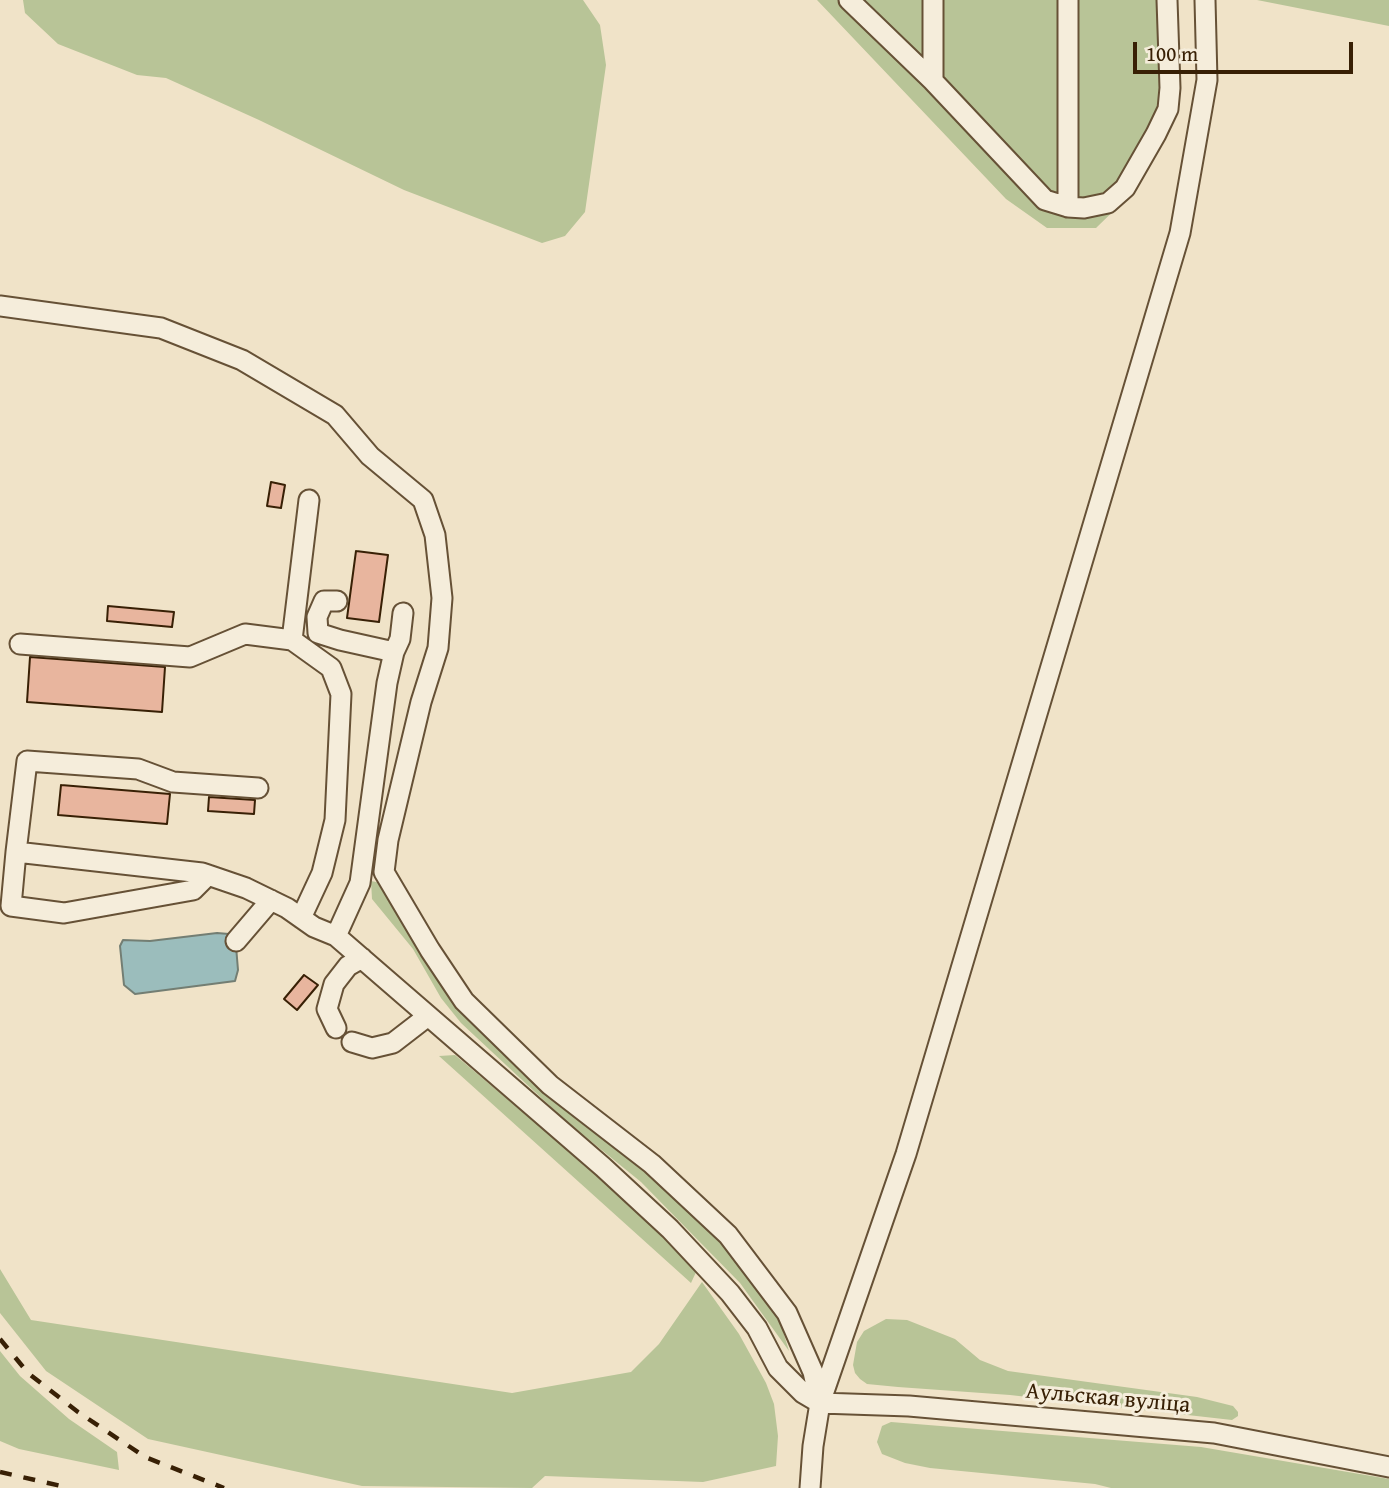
<!DOCTYPE html>
<meta charset="utf-8">
<style>
body{margin:0}
#map{position:relative;width:1389px;height:1488px;overflow:hidden;background:#f0e3c8;font-family:"Gentium Book Plus",serif}
canvas{display:block}
.scale{position:absolute;left:1133px;top:42px;width:220px;height:32px;box-sizing:border-box;border:4px solid #382005;border-top:0;padding-left:9px;font-size:21px;line-height:24px;white-space:nowrap;color:#382005;-webkit-text-stroke:5px #f5eddb;paint-order:stroke}
</style>
<div id="map">
<canvas width="1389" height="1488"></canvas>
<div class="scale">100 m</div>
</div>
<script>
const g = document.querySelector('canvas').getContext('2d');
g.lineJoin = 'round';
function fill(path, color) { g.fillStyle = color; g.fill(path, 'evenodd'); }
const toPath = rows => new Path2D(rows.map(r => 'M' + r).join(''));
function strokePath(path, color, width, dash) { g.strokeStyle = color; g.lineWidth = width; g.lineCap = dash ? 'butt' : 'round'; g.setLineDash(dash || []); g.stroke(path); }
function drawText(font, color, halo, rows, align = 'center') {
  g.font = font + ' "Gentium Book Plus",serif'; g.lineWidth = 6; g.setLineDash([]); g.textBaseline = 'middle'; g.strokeStyle = halo; g.fillStyle = color; for (const [text, x, y, turn = 0] of rows) {
    g.save(); g.translate(x, y); g.rotate((+turn || 0) * Math.PI / 180); g.textAlign = isNaN(turn) ? turn : align; if (halo) g.strokeText(text, 0, 0); g.fillText(text, 0, 0); g.restore();
  }
}
fill(toPath([
 [23,0,583,0,600,25,606,65,585,212,565,236,542,243,404,190,259,120,166,78,137,75,58,44,25,13],
 [817,0,1175,0,1177,90,1130,195,1096,228,1047,228,1006,199],
 [1257,0,1389,0,1389,26],
 [371,881,381,883,460,1004,643,1165,726,1241,776,1308,789,1351,740,1283,641,1182,566,1121,461,1023,441,998,413,949,372,899],
 [455,1055,620,1194,697,1270,691,1283,439,1056],
 [0,1269,31,1320,512,1393,631,1372,659,1344,702,1282,739,1334,766,1383,774,1404,778,1436,776,1466,703,1482,545,1476,532,1488,362,1486,148,1439,46,1371,0,1313],
 [886,1319,907,1320,955,1339,980,1360,1008,1371,1197,1397,1233,1406,1238,1412,1238,1416,1232,1420,1010,1395,898,1387,867,1384,860,1379,855,1373,853,1365,857,1342,864,1331],
 [0,1351,20,1376,69,1419,117,1452,119,1470,19,1449,0,1441],
 [891,1422,1201,1447,1389,1479,1389,1488,1111,1488,1095,1484,930,1468,905,1463,882,1454,877,1442,882,1426]
]), '#b8c497');
const water = toPath([
 [217,933,229,934,236,946,238,970,235,981,135,994,124,985,120,946,123,940,150,941,217,933]
]);
fill(water, '#9bbdbc');
strokePath(water, '#737e73', 2);
const building = toPath([
 [271,482,285,485,281,508,267,506,271,482],
 [356,551,388,555,379,622,347,618,356,551],
 [108,606,174,612,172,627,107,621,108,606],
 [30,657,165,667,162,712,27,702,30,657],
 [61,785,170,794,167,824,58,815,61,785],
 [209,797,255,800,254,814,208,811,209,797],
 [304,975,318,985,297,1010,284,999,304,975]
]);
fill(building, '#e8b59e');
strokePath(building, '#382005', 2);
const minor = toPath([
 [849,0,933,81,933,0],
 [1068,0,1068,207],
 [933,81,1045,200,1068,207,1084,208,1108,203,1125,188,1156,134,1168,109,1170,88,1167,0],
 [0,306,161,328,242,360,335,415,370,456,423,500,435,535,442,598,438,648,421,702,388,840,384,872,430,950,464,1001,550,1085,652,1164,728,1235,787,1313,813,1372,820,1403],
 [337,601,324,601,317,617,318,633,340,640,394,652],
 [292,640,309,500],
 [20,644,190,657,245,634,292,640,331,668,341,694,335,820,322,873,301,918],
 [16,852,27,761,138,769,173,782,258,788],
 [208,875,193,890,64,913,11,906,16,852,202,873,208,875,246,888,287,908,314,927,336,936,603,1167,670,1229,730,1293,757,1328,778,1368,803,1393,820,1403],
 [336,936,360,883,387,683,394,652,400,639,403,613],
 [236,941,271,900],
 [336,1028,327,1009,334,984,348,966,362,958],
 [352,1042,372,1048,393,1043,428,1016],
 [820,1403,909,1406,1214,1433,1389,1467],
 [810,1488,813,1446,820,1403,906,1154,1180,233,1207,80,1205,0]
]);
strokePath(minor, '#665136', 23);
strokePath(minor, '#f5eddb', 19);
strokePath(toPath([
 [0,1339,28,1373,78,1412,145,1457,224,1488],
 [0,1472,70,1488]
]), '#382005', 4.5, [12, 12]);
drawText('23px', '#382005', '#f5eddb', [
 ["Аульская вуліца",1108,1399,5]
]);
</script>
